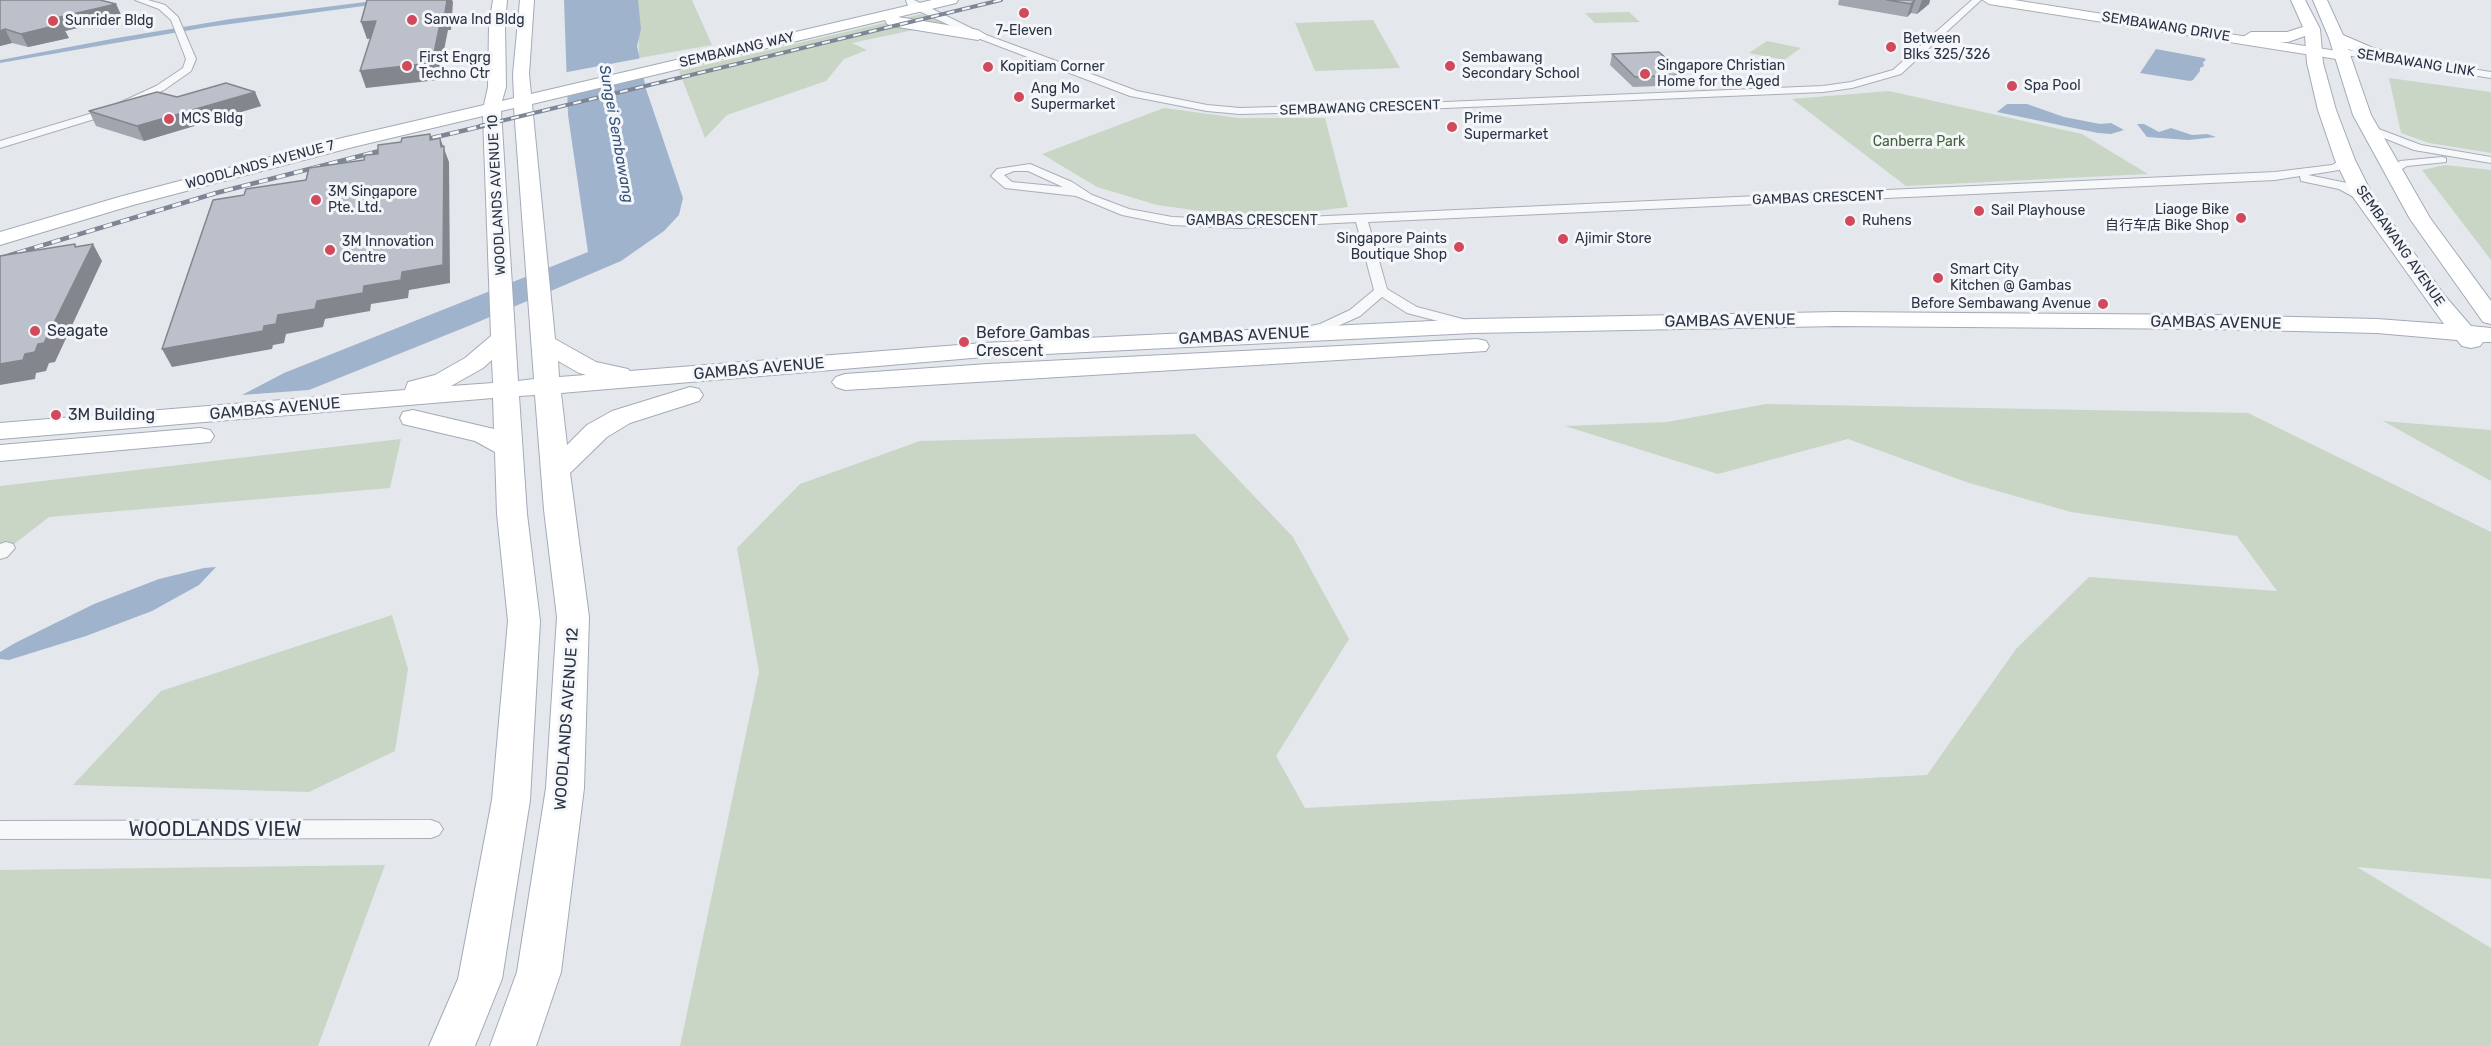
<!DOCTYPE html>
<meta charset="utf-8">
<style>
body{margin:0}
canvas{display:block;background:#e4e7ec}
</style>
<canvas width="2491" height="1046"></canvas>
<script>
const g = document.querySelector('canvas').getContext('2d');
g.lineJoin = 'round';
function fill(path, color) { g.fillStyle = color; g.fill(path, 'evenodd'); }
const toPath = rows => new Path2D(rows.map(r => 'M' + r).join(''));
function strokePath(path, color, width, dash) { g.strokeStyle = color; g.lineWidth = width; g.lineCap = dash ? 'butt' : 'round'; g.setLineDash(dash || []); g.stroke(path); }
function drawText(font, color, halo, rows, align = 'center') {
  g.font = font + ' Rubik,"Noto Sans SC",sans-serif'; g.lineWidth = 6; g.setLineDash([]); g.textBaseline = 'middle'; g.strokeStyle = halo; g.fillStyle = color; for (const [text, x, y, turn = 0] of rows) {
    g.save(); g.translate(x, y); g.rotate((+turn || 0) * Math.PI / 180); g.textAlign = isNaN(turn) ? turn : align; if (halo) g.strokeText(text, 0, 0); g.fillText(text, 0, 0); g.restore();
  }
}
fill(toPath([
 [637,0,692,0,712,45,639,58],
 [1629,12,1640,22,1595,23,1585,13],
 [922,14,961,30,928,27,852,43,867,50,844,59,826,81,727,115,705,138,679,71],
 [1373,20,1400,68,1315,71,1295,23],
 [1767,41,1801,48,1784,60,1749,53],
 [2389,78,2491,92,2491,153,2429,143,2401,133],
 [1889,91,2082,134,2148,174,1906,186,1792,99],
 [1164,108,1238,118,1325,118,1348,207,1294,214,1216,213,1157,205,1097,187,1042,154],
 [2445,165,2491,170,2491,260,2422,170],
 [1766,404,2248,413,2491,532,2491,879,2357,867,2491,948,2491,1046,680,1046,759,672,737,548,800,484,920,441,1195,434,1293,537,1349,639,1276,756,1305,808,1927,775,2016,649,2089,577,2277,591,2237,536,2071,512,1966,482,1848,439,1718,474,1565,426,1667,422],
 [2383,421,2491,430,2491,481],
 [401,439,390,488,49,517,0,555,0,486],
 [392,615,408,669,395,751,309,792,73,785,161,691],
 [385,865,318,1046,0,1046,0,870]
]), '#c9d6c5');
fill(toPath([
 [381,0,408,0,208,27,0,63,0,60,117,38,231,19],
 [564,0,638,0,641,29,637,46,646,89,683,198,679,215,664,231,621,261,471,325,309,390,242,395,284,373,588,252,568,115],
 [2156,49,2204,58,2206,60,2203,62,2204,66,2200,68,2200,71,2193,80,2190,81,2140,73],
 [2007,104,2027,104,2064,117,2100,124,2111,123,2124,130,2111,134,2098,133,1997,112],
 [2137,124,2144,124,2159,132,2171,128,2192,135,2207,134,2216,137,2188,140,2147,137],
 [216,567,199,585,152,611,86,636,9,660,0,659,0,652,15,643,94,604,159,579,204,568]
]), '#9fb4cc');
fill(toPath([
 [642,58,647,77,564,97,562,73]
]), '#e4e7ec');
const minor = toPath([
 [135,0,148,0,165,5,178,17,196,59,191,71,164,90,114,113,0,148,0,141,106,109,156,86,183,68,186,59,171,20,159,9,135,0],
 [906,0,914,0,981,33,1137,91,1207,105,1240,108,1421,103,1823,86,1851,82,1893,70,1972,0,1981,0,1901,74,1852,88,1823,92,1421,109,1240,114,1207,111,1130,96,975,37,908,6,906,0],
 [2342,49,2491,72,2491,78,2339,54,2339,50,2342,49],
 [2368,125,2421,145,2491,157,2491,163,2414,150,2364,130,2364,126,2368,125],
 [2345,157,2351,160,2339,170,2308,175,2347,183,2367,194,2367,200,2359,200,2339,189,2301,181,2300,176,2275,180,1368,222,1387,289,1417,307,1474,322,1476,325,1469,329,1407,313,1382,297,1360,316,1329,330,1301,336,1296,335,1294,332,1296,329,1320,324,1350,310,1374,290,1356,222,1241,228,1172,225,1122,215,1076,196,1005,188,991,176,997,169,1030,164,1072,182,1092,195,1129,209,1172,217,1241,220,2275,172,2332,165,2345,157],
 [1014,171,1028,171,1063,187,1012,182,1004,175,1014,171],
 [2442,157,2446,158,2446,162,2407,166,2392,175,2386,171,2400,161,2442,157],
 [6,542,13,544,15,548,7,557,0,559,0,544,6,542],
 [431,820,439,823,443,829,439,835,431,838,0,839,0,821,431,820]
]);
const secondary = toPath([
 [1983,0,2014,0,2343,52,2350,56,2343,60,1989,4,1983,0]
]);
const primary = toPath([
 [493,0,507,0,505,25,506,87,502,101,514,98,513,74,520,0,534,0,529,74,531,94,932,0,958,0,956,3,898,17,978,30,986,35,978,40,892,26,887,24,885,20,532,104,555,339,596,362,628,369,630,371,984,343,1473,319,1837,312,2212,315,2377,319,2444,324,2353,197,2335,160,2318,110,2307,63,2305,36,2288,42,2251,42,2243,37,2251,32,2287,32,2303,27,2291,0,2305,0,2320,29,2323,63,2336,110,2355,160,2373,196,2445,296,2471,326,2491,328,2491,342,2483,342,2480,346,2471,348,2462,346,2457,340,2377,333,2212,329,1837,326,1473,333,984,357,561,393,567,445,587,425,612,411,690,387,699,389,703,395,699,401,630,423,607,437,570,473,589,617,584,788,561,972,536,1046,490,1046,517,972,546,788,557,617,544,510,535,395,519,396,527,514,540,621,530,800,502,979,475,1046,429,1046,458,979,492,800,508,621,497,514,495,452,475,441,403,424,400,418,403,412,413,410,494,429,493,398,0,439,0,423,405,390,408,382,435,375,465,358,491,336,483,116,353,147,133,205,0,245,0,232,119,197,342,138,484,105,488,87,489,25,493,0],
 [514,108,534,379,518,381,501,111,514,108],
 [492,360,493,383,451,386,483,368,492,360],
 [558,361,579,373,586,375,559,377,558,361],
 [2313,0,2327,0,2343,35,2373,48,2411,58,2413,61,2405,66,2348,49,2371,115,2430,218,2491,301,2491,324,2483,322,2410,219,2353,115,2329,38,2313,0],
 [1477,339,1486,341,1489,346,1486,351,845,390,836,387,832,382,836,377,845,374,988,364,1477,339],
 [200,428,210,430,214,436,210,442,0,461,0,445,200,428]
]);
strokePath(minor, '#a9aeb7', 2);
strokePath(secondary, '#a9aeb7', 2);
strokePath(primary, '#a3abb8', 2);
fill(minor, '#f7f8fa');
fill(secondary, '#fff');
fill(primary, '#fff');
const railFar1 = toPath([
 [480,126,1001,0]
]);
const rail = toPath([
 [415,142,487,125],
 [0,258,216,193,395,147]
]);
strokePath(railFar1, '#7d8696', 4);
strokePath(rail, '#7d8696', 4.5);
strokePath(railFar1, '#f4f6f9', 2, [8]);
strokePath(rail, '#f4f6f9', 3, [9]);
fill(toPath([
 [0,0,116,4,122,17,65,31,69,38,28,47,12,43,0,46],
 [1839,0,1930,0,1929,4,1917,14,1911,13,1907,17,1838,5],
 [1612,54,1685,75,1683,85,1633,87,1610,65],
 [255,92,261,106,144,141,96,126,89,111,177,97]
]), '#a1a5ae');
fill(toPath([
 [447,0,452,0,453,2,451,30,448,30,438,80,366,88,360,71],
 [1915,0,1911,13,1907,17,1911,4],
 [1922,0,1930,0,1929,4,1917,14],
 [116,4,122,17,65,31,69,38,28,47,21,34,47,20],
 [376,21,382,37,367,39,361,22],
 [5,29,12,43,0,46,0,31],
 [255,92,261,106,144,141,137,126],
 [440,138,449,162,450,283,409,290,408,298,371,304,370,311,325,319,323,327,286,334,284,343,273,345,272,349,172,367,162,349,264,326,278,315,402,272,441,147],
 [75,244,84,261,93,244,102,261,55,362,49,363,46,371,36,373,35,379,0,385,0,364,25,354,75,247]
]), '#83868d');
const building = toPath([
 [0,0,100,0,116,4,47,20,62,24,21,34,5,29,0,31,0,0],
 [367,0,447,0,445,13,442,14,432,63,360,71,376,21,361,22,367,0],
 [1887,0,1915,0,1911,4,1887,0],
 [1659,52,1685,75,1635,77,1612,54,1659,52],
 [226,83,255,92,137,126,89,111,157,92,177,97,226,83],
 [430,134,430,140,440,138,441,147,444,146,443,265,402,272,401,280,364,286,363,293,317,301,315,309,278,315,276,324,264,326,263,331,162,349,213,200,244,195,246,189,306,180,309,168,364,160,365,155,378,154,378,145,401,142,402,138,430,134],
 [75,244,75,247,93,244,44,343,38,344,35,352,25,354,23,360,0,364,0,256,75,244]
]);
fill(building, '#bbc0ca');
strokePath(building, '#83868d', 1.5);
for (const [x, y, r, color] of [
 [1024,13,6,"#d1495b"],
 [412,20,6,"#d1495b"],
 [53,21,6,"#d1495b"],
 [1891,47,6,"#d1495b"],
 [407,66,6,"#d1495b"],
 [1450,66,6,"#d1495b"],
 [988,67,6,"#d1495b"],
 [1645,74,6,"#d1495b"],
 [2012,86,6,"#d1495b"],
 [1019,97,6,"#d1495b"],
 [169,119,6,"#d1495b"],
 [1452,127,6,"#d1495b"],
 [316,200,6,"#d1495b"],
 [1979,211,6,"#d1495b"],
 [2241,218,6,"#d1495b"],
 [1850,221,6,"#d1495b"],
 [1563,239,6,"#d1495b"],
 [1459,247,6,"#d1495b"],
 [330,250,6,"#d1495b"],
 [1938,278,6,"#d1495b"],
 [2103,304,6,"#d1495b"],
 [35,331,6,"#d1495b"],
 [964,342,6,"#d1495b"],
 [56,415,6,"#d1495b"]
]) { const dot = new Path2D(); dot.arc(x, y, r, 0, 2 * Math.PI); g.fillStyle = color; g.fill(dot); strokePath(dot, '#f4f6f9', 2); }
drawText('14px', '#2b3445', '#f4f6f9', [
 ["Sanwa Ind Bldg",424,20],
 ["Sunrider Bldg",65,21],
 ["7-Eleven",1024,31,"center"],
 ["Between",1903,39],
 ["Blks 325/326",1903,55],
 ["First Engrg",419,58],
 ["Techno Ctr",419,74],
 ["Sembawang",1462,58],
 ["Secondary School",1462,74],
 ["Singapore Christian",1657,66],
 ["Home for the Aged",1657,82],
 ["Kopitiam Corner",1000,67],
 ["Spa Pool",2024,86],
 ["Ang Mo",1031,89],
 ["Supermarket",1031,105],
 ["MCS Bldg",181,119],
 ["Prime",1464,119],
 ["Supermarket",1464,135],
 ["3M Singapore",328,192],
 ["Pte. Ltd.",328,208],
 ["Liaoge Bike",2229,210,"right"],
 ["自行车店 Bike Shop",2229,226,"right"],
 ["Sail Playhouse",1991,211],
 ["Ruhens",1862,221],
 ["Singapore Paints",1447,239,"right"],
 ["Boutique Shop",1447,255,"right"],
 ["Ajimir Store",1575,239],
 ["3M Innovation",342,242],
 ["Centre",342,258],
 ["Smart City",1950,270],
 ["Kitchen @ Gambas",1950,286],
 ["Before Sembawang Avenue",2091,304,"right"]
], 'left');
drawText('14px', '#2b3445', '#f4f6f9', [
 ["SEMBAWANG DRIVE",2166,27,9],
 ["SEMBAWANG WAY",737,50,-13],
 ["SEMBAWANG LINK",2416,63,9],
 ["SEMBAWANG CRESCENT",1360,108,-2],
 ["WOODLANDS AVENUE 7",260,165,-15],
 ["WOODLANDS AVENUE 10",497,195,-93],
 ["GAMBAS CRESCENT",1818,198,-2],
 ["GAMBAS CRESCENT",1252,221],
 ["SEMBAWANG AVENUE",2400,246,55]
]);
drawText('14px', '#3f6138', '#f4f6f9', [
 ["Canberra Park",1919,142]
]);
drawText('italic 15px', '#34527a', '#f4f6f9', [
 ["Sungei Sembawang",616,134,80]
]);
drawText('16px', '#2b3445', '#f4f6f9', [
 ["GAMBAS AVENUE",1730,321,-1],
 ["GAMBAS AVENUE",2216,323,1],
 ["GAMBAS AVENUE",1244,336,-3],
 ["GAMBAS AVENUE",759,369,-5],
 ["GAMBAS AVENUE",275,409,-5],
 ["WOODLANDS AVENUE 12",567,719,-86]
]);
drawText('16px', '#2b3445', '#f4f6f9', [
 ["Seagate",47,331],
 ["Before Gambas",976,333],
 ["Crescent",976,351],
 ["3M Building",68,415]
], 'left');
drawText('20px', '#2b3445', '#f4f6f9', [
 ["WOODLANDS VIEW",215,830]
]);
</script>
